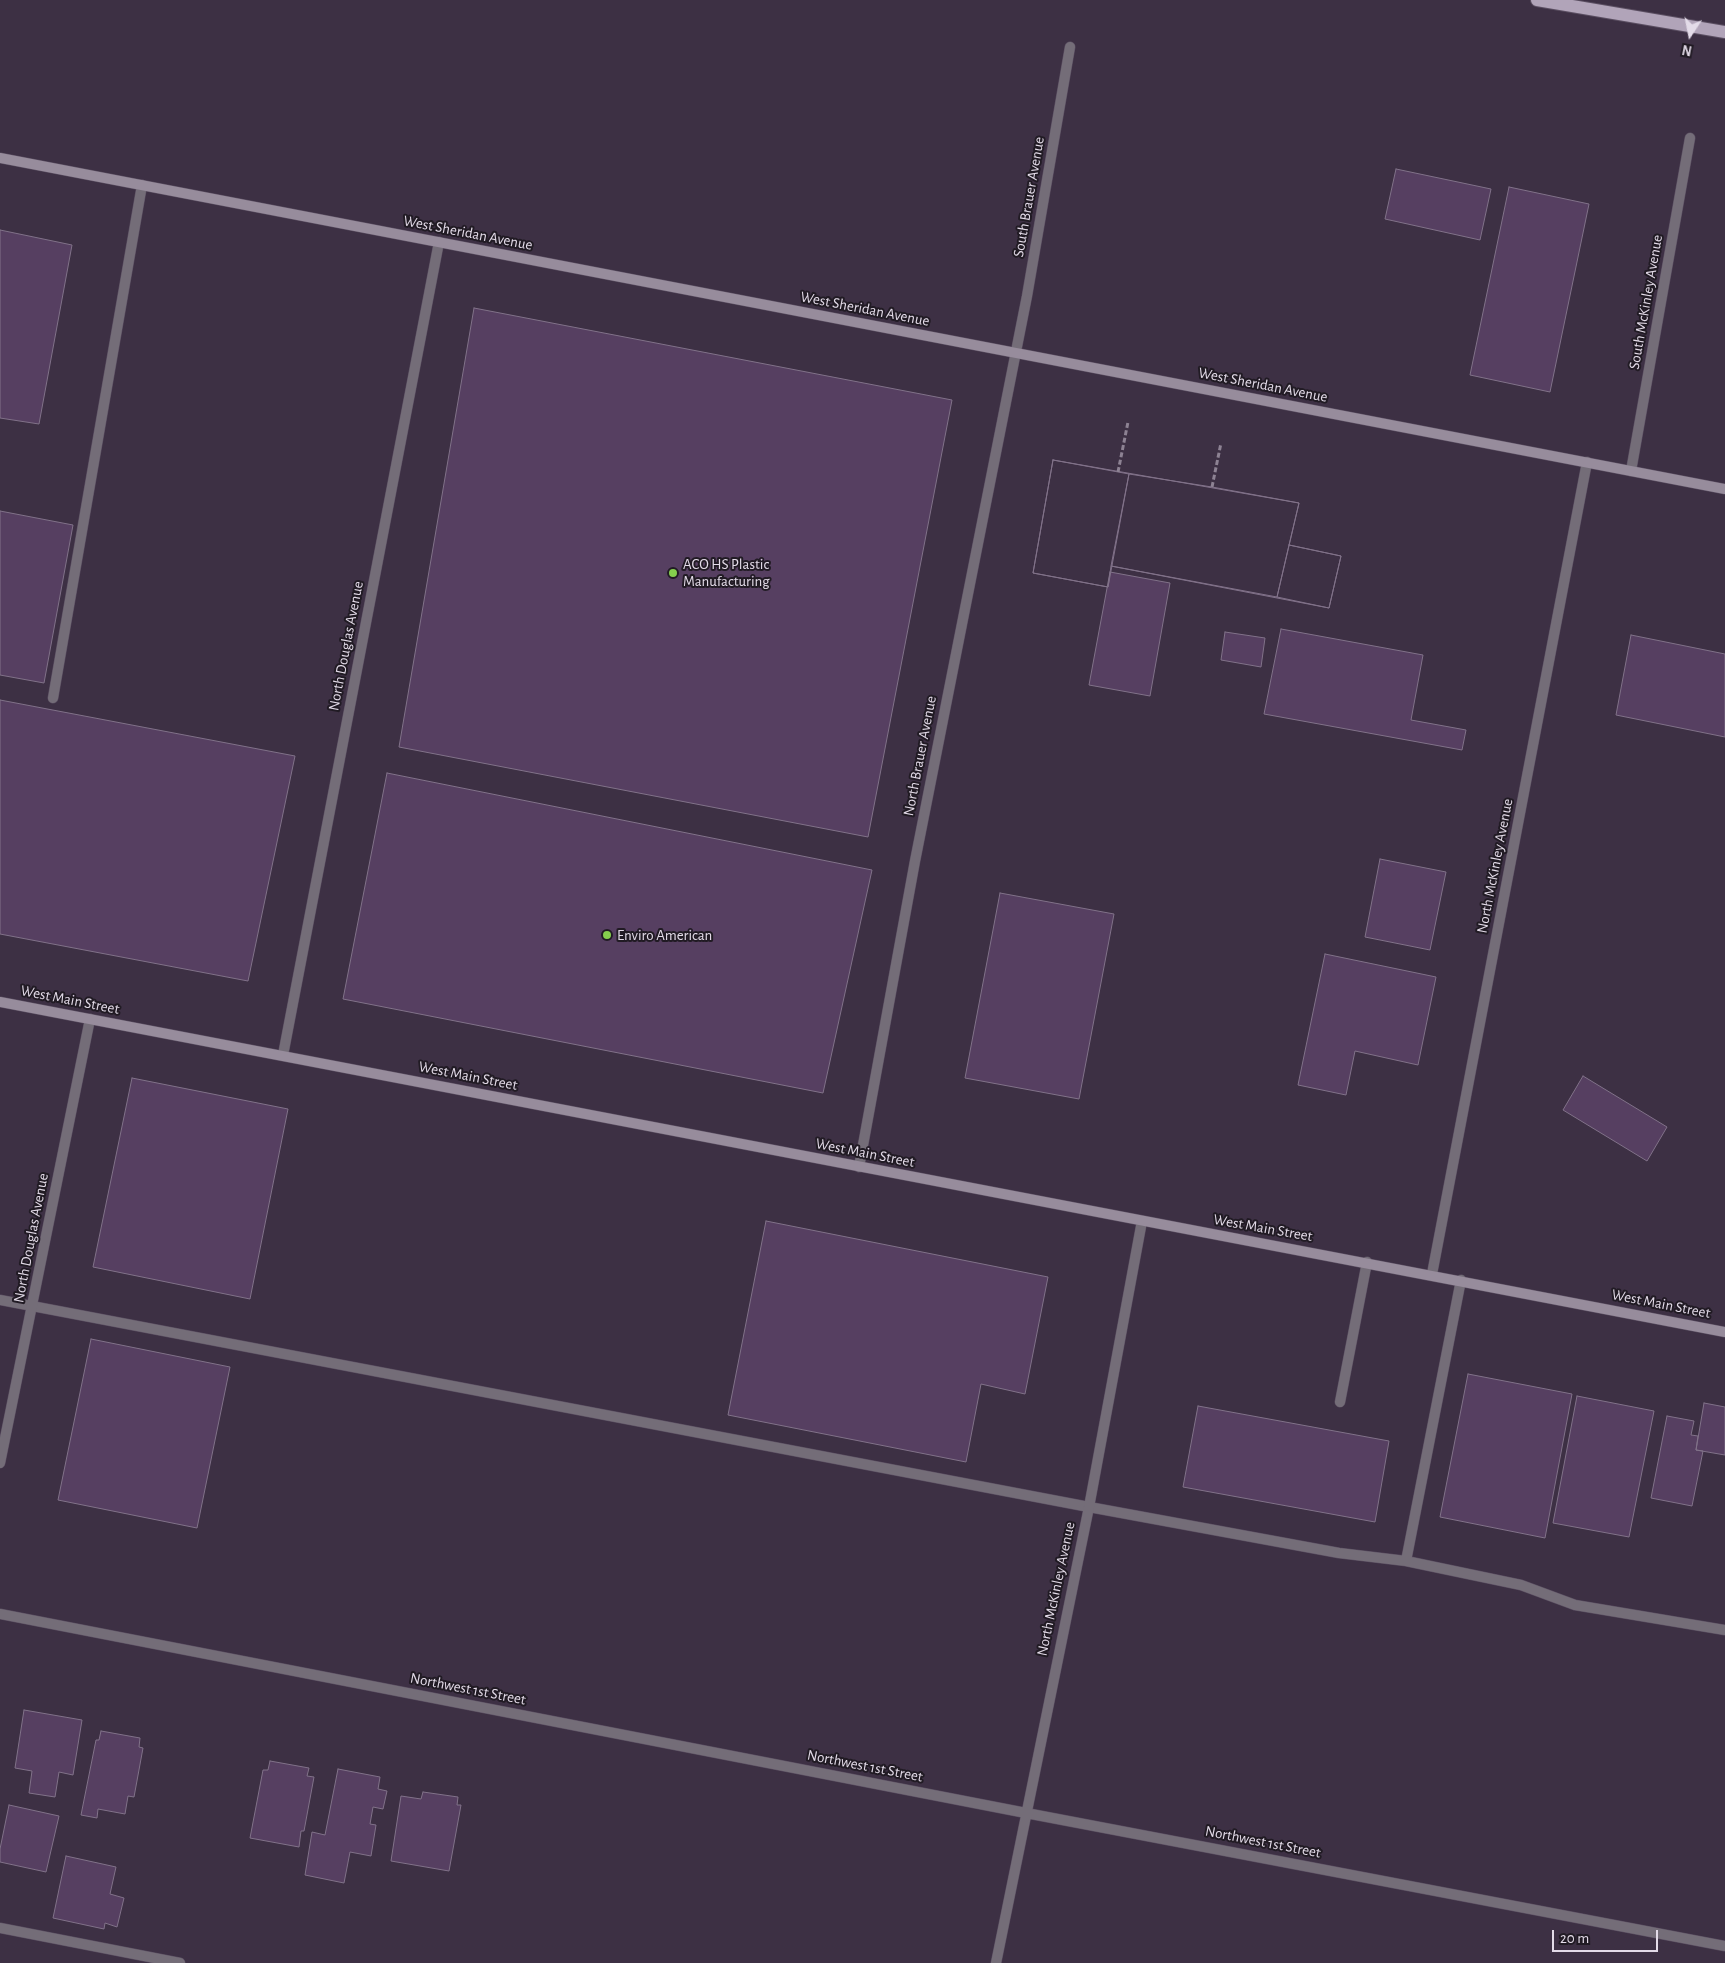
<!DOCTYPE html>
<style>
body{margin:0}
#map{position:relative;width:1725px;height:1963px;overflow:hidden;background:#3d3044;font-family:"Alegreya Sans",sans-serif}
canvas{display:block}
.north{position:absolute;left:1665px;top:10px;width:50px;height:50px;-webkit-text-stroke:4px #211b24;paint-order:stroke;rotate:191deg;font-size:14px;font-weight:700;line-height:20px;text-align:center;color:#e3dbe8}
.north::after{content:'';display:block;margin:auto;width:18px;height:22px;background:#e3dbe8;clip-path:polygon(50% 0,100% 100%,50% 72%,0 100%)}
.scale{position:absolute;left:1552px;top:1930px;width:106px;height:22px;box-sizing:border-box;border:2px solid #e3dbe8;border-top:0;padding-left:6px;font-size:15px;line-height:18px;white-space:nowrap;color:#e3dbe8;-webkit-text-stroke:4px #211b24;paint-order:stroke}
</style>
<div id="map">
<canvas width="1725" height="1963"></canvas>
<div class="north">N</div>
<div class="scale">20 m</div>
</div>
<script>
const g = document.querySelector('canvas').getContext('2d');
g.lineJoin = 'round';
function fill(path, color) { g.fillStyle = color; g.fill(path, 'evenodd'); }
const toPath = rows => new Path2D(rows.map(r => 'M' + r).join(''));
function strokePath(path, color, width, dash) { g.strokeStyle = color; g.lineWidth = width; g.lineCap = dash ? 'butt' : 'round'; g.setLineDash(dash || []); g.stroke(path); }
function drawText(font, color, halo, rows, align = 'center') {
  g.font = font + ' "Alegreya Sans",sans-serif'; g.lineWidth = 4; g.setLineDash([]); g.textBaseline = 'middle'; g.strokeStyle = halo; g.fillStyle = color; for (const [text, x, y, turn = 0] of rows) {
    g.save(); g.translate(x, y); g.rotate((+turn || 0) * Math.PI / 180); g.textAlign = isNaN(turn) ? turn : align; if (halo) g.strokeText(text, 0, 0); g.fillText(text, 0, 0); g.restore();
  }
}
const building = toPath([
 [1396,169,1491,189,1480,240,1385,219,1396,169],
 [1509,187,1589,204,1550,392,1470,375,1509,187],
 [0,230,72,245,39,424,0,418,0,230],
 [474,308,952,400,868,837,399,747,474,308],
 [1053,460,1129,474,1108,587,1033,573,1053,460],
 [1053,460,1299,503,1289,545,1341,556,1329,608,1111,566,1108,587,1033,573,1053,460],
 [1129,474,1212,487,1299,503,1277,597,1111,566,1129,474],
 [0,511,73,525,44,683,0,675,0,511],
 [1289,545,1341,556,1329,608,1277,597,1289,545],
 [1110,572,1170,583,1150,696,1089,685,1110,572],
 [1281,629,1423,655,1411,720,1466,730,1462,750,1264,714,1281,629],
 [1225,632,1265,638,1261,667,1221,660,1225,632],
 [1631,635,1725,654,1725,737,1616,715,1631,635],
 [0,700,295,756,248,981,0,934,0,700],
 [387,773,872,870,823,1093,343,999,387,773],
 [1380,859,1446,872,1430,950,1365,937,1380,859],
 [1000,893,1114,914,1079,1099,965,1078,1000,893],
 [1325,954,1436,977,1418,1065,1355,1051,1346,1095,1298,1085,1325,954],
 [1583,1076,1667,1127,1647,1161,1563,1110,1583,1076],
 [132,1078,288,1109,250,1299,93,1267,132,1078],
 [766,1221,1048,1277,1025,1394,981,1384,966,1462,728,1415,766,1221],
 [91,1339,230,1367,197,1528,58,1500,91,1339],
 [1468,1374,1572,1394,1545,1538,1440,1517,1468,1374],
 [1577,1396,1654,1411,1629,1537,1553,1523,1577,1396],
 [1704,1403,1725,1407,1725,1455,1696,1450,1704,1403],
 [1198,1406,1389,1441,1375,1522,1183,1487,1198,1406],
 [1667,1416,1694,1421,1691,1435,1698,1436,1696,1450,1703,1451,1692,1506,1651,1498,1667,1416],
 [24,1710,82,1720,73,1775,59,1772,55,1797,29,1793,32,1771,15,1768,24,1710],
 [101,1731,140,1738,139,1747,143,1748,134,1797,128,1796,125,1814,98,1809,97,1818,81,1815,96,1740,99,1740,101,1731],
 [270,1761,309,1768,307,1776,314,1777,304,1831,301,1831,299,1847,250,1838,263,1770,268,1770,270,1761],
 [338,1769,380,1777,378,1789,387,1791,383,1809,373,1807,370,1824,376,1825,371,1856,350,1852,344,1883,305,1875,312,1832,325,1835,338,1769],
 [423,1792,458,1797,457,1805,461,1805,449,1871,391,1861,401,1796,421,1799,423,1792],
 [9,1805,59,1816,46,1872,0,1862,0,1849,9,1805],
 [66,1856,116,1867,110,1894,124,1898,117,1927,105,1923,104,1929,53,1918,66,1856]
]);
fill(building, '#563f61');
strokePath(building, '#817289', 1);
const lane = toPath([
 [53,698,142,185],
 [0,1300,1089,1507,1339,1553,1406,1561,1521,1585,1575,1605,1725,1630],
 [1340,1402,1367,1262],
 [1406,1561,1461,1280],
 [0,1928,180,1963]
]);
const street = toPath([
 [1631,471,1690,138],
 [283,1055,439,242],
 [859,1167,915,861,1027,296,1070,47],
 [1432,1274,1587,462],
 [0,1463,90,1019],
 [0,1614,1026,1813,1725,1946],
 [996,1963,1089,1507,1142,1221]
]);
const secondary = toPath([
 [0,158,1725,489],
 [0,1002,1725,1332]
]);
const primary = toPath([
 [1537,0,1725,32]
]);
strokePath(lane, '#5b4f62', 11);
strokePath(street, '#5b4f62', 11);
strokePath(secondary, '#5b4f62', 11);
strokePath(primary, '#5b4f62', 14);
strokePath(toPath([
 [1118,472,1128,422],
 [1212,487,1221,443]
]), '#8d8293', 3, [5, 2.5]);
strokePath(lane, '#746d78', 10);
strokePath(street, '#746d78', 10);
strokePath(secondary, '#978c9c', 10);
strokePath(primary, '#b1a4b9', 12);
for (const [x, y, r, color] of [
 [673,573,5,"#85cf4d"],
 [607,935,5,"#85cf4d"]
]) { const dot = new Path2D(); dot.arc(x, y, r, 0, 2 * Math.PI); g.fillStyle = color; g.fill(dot); strokePath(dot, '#211b24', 2); }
drawText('15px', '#e3dbe8', '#211b24', [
 ["South Brauer Avenue",1029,197,-80],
 ["West Sheridan Avenue",468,233,11],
 ["South McKinley Avenue",1646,302,-80],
 ["West Sheridan Avenue",865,309,11],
 ["West Sheridan Avenue",1263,385,11],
 ["North Douglas Avenue",346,646,-79],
 ["North Brauer Avenue",920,756,-79],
 ["North McKinley Avenue",1495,866,-79],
 ["West Main Street",70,1000,11],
 ["West Main Street",468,1076,11],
 ["West Main Street",865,1153,11],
 ["West Main Street",1263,1228,10],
 ["North Douglas Avenue",31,1238,-79],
 ["West Main Street",1661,1304,11],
 ["North McKinley Avenue",1056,1589,-78],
 ["Northwest 1st Street",468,1689,11],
 ["Northwest 1st Street",865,1766,11],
 ["Northwest 1st Street",1263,1842,11]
]);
drawText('15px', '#e3dbe8', '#211b24', [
 ["ACO HS Plastic",683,564],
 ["Manufacturing",683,581],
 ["Enviro American",617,935]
], 'left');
</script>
